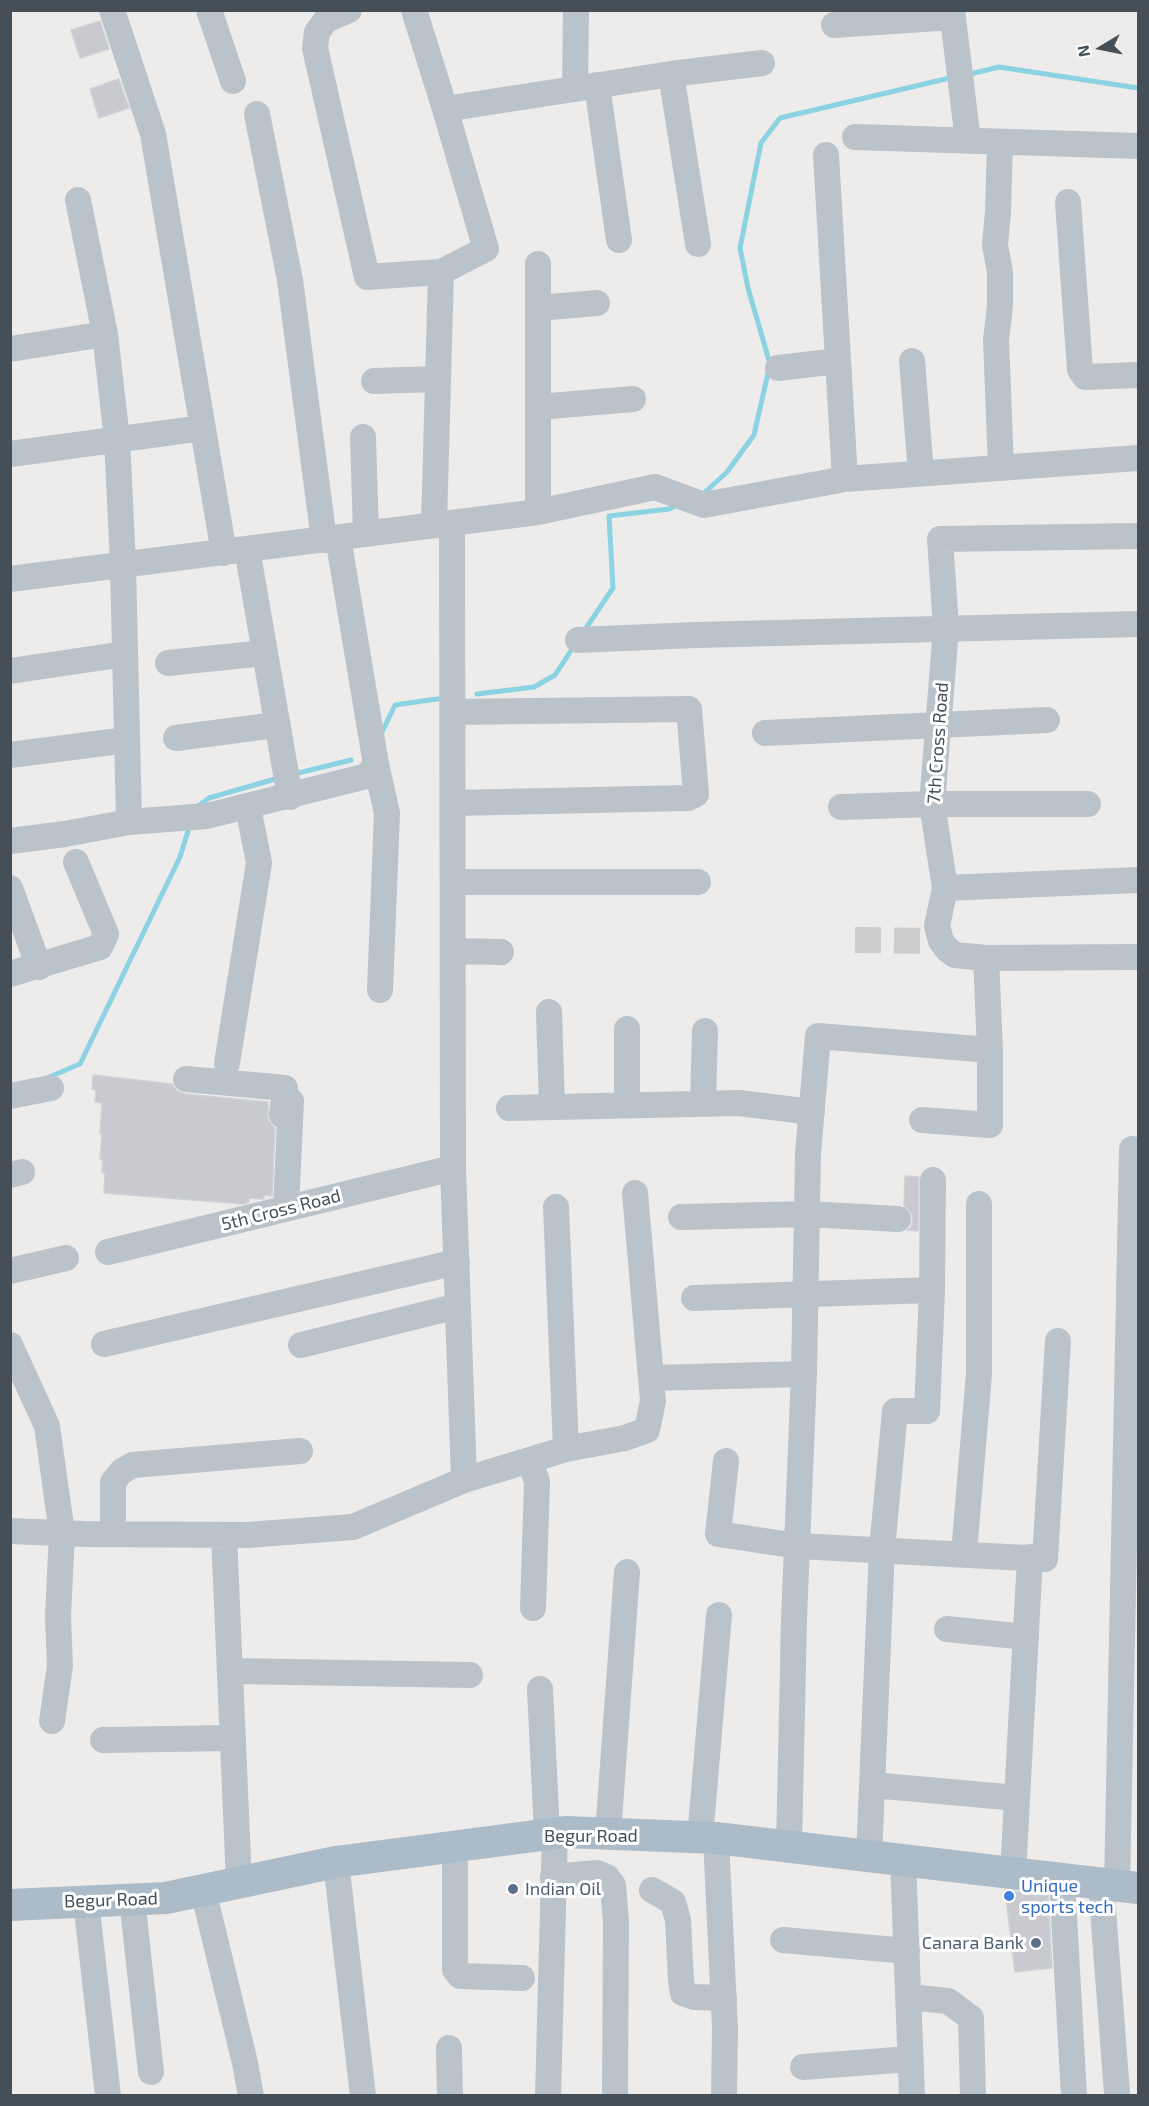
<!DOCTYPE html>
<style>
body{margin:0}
#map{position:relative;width:1149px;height:2106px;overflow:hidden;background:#eeebeb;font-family:"Exo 2",sans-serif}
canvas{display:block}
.frame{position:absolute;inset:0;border:12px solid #454f57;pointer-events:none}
.north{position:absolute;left:1071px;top:18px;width:60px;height:60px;-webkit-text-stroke:4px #fff;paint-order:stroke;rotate:260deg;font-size:16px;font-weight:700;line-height:24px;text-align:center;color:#454f57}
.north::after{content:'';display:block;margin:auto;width:21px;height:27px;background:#454f57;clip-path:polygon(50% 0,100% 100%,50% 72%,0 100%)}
</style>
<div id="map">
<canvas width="1149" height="2106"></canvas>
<div class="frame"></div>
<div class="north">N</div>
</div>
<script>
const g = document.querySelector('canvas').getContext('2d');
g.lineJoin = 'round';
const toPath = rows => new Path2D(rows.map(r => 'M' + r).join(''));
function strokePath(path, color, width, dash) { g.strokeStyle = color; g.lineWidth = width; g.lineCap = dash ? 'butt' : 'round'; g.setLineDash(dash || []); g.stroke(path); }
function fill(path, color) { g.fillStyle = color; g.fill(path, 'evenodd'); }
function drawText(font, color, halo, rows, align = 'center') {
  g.font = font + ' "Exo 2",sans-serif'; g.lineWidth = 6; g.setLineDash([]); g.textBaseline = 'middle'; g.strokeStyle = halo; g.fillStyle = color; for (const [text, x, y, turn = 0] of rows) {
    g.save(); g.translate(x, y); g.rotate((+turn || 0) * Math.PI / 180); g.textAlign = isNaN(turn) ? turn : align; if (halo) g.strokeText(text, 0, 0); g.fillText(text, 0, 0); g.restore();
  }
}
strokePath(toPath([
 [966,75,999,67,1138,88],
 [701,496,727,472,754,435,770,364,748,288,740,248,761,143,780,118,954,77],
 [584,631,613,588,609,516,669,509,678,505],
 [477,694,534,687,555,675,574,646],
 [381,734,395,705,444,698],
 [294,774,351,760],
 [196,808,209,798,275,779],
 [47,1078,80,1064,180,857,188,831]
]), '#8bd3e3', 5);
const building = toPath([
 [100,21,109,49,80,58,71,30,100,21],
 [119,79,129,108,99,118,90,89,119,79],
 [93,1075,172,1084,177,1091,185,1094,268,1102,268,1120,275,1128,272,1196,264,1195,264,1199,261,1199,249,1198,249,1202,243,1204,104,1193,105,1173,102,1173,103,1160,100,1159,102,1134,100,1134,102,1103,95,1102,96,1090,92,1089,93,1075],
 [905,1176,919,1177,918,1231,907,1230,911,1227,913,1219,911,1212,904,1206,905,1176],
 [1005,1890,1048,1895,1052,1968,1015,1972,1005,1890]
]);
fill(building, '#c8cad0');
strokePath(building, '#cfd2d6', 1.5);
strokePath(toPath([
 [855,940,930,941]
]), '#cccccd', 26, [26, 13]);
strokePath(toPath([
 [112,10,153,134,224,553],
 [209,10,233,81],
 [349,10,326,20,317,32,315,48,367,277,441,272,486,249,445,109,414,10],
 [952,10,968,141],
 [834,25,953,17],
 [671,74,698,244],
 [597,85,619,240],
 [575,89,576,10],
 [445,109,671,74,762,63],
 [257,114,290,280,324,540],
 [855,137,1138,146],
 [1000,142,998,212,995,245,1000,272,1000,306,996,340,1001,467],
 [826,155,845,479],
 [78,200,105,334,117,439,123,564,129,822],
 [1068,202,1080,370,1085,377,1138,375],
 [538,264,538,512],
 [538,308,597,303],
 [10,349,105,334],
 [912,361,921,473],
 [778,368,838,361],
 [374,381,438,379],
 [538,407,633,399],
 [363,437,366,534],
 [10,454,203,428],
 [452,523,453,1168,464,1480],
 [434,525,441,272],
 [1138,536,940,539,946,628,932,804,945,888,937,926,941,941,947,949,955,955,986,958,1138,957],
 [247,549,290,797],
 [10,579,538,512,655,487,704,505,845,479,1138,458],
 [578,640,696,635,1138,624],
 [168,663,264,653],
 [10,671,125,654],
 [453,712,689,709,696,794,688,798,453,803],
 [765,733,1047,720],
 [176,738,276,725],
 [10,755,127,740],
 [376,764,387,813,380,990],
 [841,807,932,804,1088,804],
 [10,841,65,834,129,822,207,816,367,776,376,764,338,538],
 [453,882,698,882],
 [10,888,39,967],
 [945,888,1138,880],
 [453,951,501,952],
 [10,974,100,947,106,934,76,862],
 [549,1012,552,1107],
 [627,1029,627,1105],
 [227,1063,259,863,248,807],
 [186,1079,285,1088,282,1115,290,1116],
 [10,1096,51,1088],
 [703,1103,705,1031],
 [509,1108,739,1103,812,1112],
 [922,1120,990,1125,990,1050,986,958],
 [10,1175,22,1172],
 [556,1207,566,1449],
 [286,1209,291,1101],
 [681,1217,807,1214,898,1219],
 [108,1252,453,1168],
 [10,1271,66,1258],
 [694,1298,932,1290],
 [104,1344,457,1262],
 [10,1345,47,1426,62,1533,58,1616,60,1666,52,1721],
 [301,1345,458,1306],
 [652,1378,804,1374],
 [530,1460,537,1482,533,1608],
 [726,1461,718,1534,798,1546,1045,1559,1058,1341],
 [10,1531,84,1534,247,1535,353,1527,464,1480,566,1449,625,1438,647,1430,653,1401,635,1193],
 [113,1534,113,1482,122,1471,133,1465,300,1451],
 [224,1535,239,1883],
 [964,1553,979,1374,979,1204],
 [947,1629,1026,1637],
 [230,1671,470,1675],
 [540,1689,547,1834],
 [103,1740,233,1738],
 [872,1785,1017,1798],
 [608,1834,627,1572],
 [700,1838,719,1615],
 [716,1838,725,2029,724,2096],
 [455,1847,455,1970,460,1976,522,1978],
 [789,1847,794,1619,804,1374,808,1154,818,1036,990,1050],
 [869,1857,882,1549,895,1411,927,1411,932,1290,933,1180],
 [903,1861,912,2096],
 [336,1862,363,2096],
 [1013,1874,1030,1557],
 [553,1877,597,1873,607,1877,613,1885,616,1922,615,2096],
 [1062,1880,1074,2096],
 [1101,1884,1117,2093],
 [1117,1886,1132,1149],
 [203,1890,245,2063,251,2096],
 [652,1890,673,1902,678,1920,681,1981,683,1993,694,1997,724,1998],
 [132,1899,151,2072],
 [86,1901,108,2096],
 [783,1940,907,1951],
 [909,1997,948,2001,971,2018,973,2096],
 [449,2048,450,2096],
 [803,2067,910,2059],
 [548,2096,555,1833]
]), '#bac3ca', 26);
strokePath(toPath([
 [10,1905,166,1898,336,1862,565,1832,716,1838,1138,1888]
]), '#acbbc8', 32);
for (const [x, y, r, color] of [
 [513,1889,6,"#5c6f8a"],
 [1009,1896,6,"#3f7fe0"],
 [1036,1943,6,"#5c6f8a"]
]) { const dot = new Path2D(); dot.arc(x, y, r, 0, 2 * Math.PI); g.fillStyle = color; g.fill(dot); strokePath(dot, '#fff', 2); }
drawText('18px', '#454f57', '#fff', [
 ["7th Cross Road",938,743,-86],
 ["5th Cross Road",281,1210,-14],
 ["Begur Road",591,1836],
 ["Begur Road",111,1900,-2]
]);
drawText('18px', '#366cbe', '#fff', [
 ["Unique",1021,1886],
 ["sports tech",1021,1907]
], 'left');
drawText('18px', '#4e5e75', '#fff', [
 ["Indian Oil",525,1889],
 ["Canara Bank",1024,1943,"right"]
], 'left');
</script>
